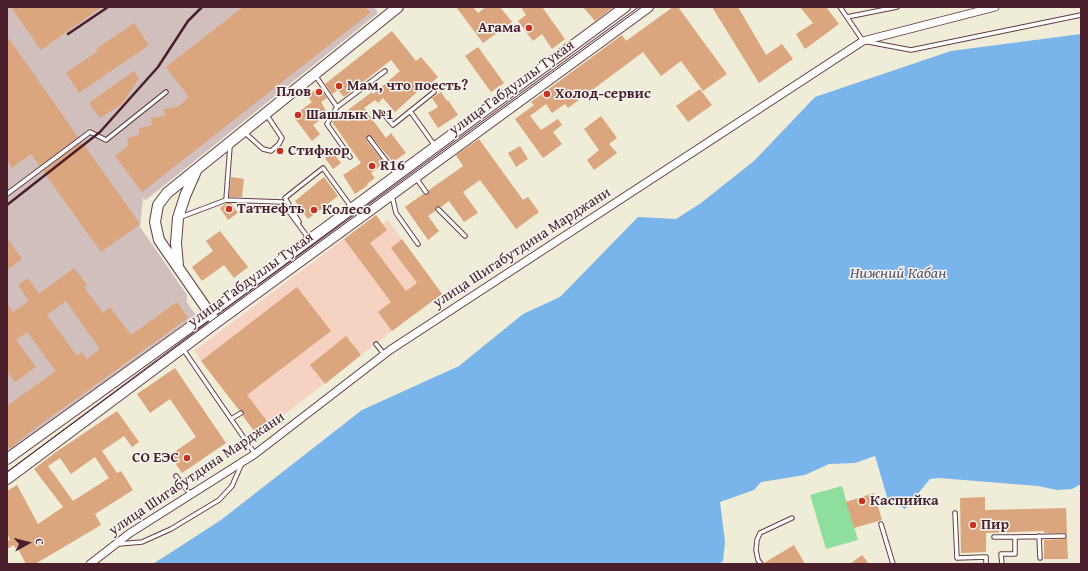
<!DOCTYPE html>
<meta charset="utf-8">
<style>
body{margin:0}
#map{position:relative;width:1088px;height:571px;overflow:hidden;background:#efecd8;font-family:"Gentium Book Plus",serif}
canvas{display:block}
.frame{position:absolute;inset:0;border:8px solid #4a1f2b;pointer-events:none}
.north{position:absolute;left:8px;top:523px;width:40px;height:40px;-webkit-text-stroke:3px #f6f6f2;paint-order:stroke;rotate:83deg;font-size:11px;font-weight:700;line-height:16px;text-align:center;color:#4a1f2b}
.north::after{content:'';display:block;margin:auto;width:14px;height:18px;background:#4a1f2b;clip-path:polygon(50% 0,100% 100%,50% 72%,0 100%)}
</style>
<div id="map">
<canvas width="1088" height="571"></canvas>
<div class="frame"></div>
<div class="north">С</div>
</div>
<script>
const g = document.querySelector('canvas').getContext('2d');
g.lineJoin = 'round';
function fill(path, color) { g.fillStyle = color; g.fill(path, 'evenodd'); }
const toPath = rows => new Path2D(rows.map(r => 'M' + r).join(''));
function strokePath(path, color, width, dash) { g.strokeStyle = color; g.lineWidth = width; g.lineCap = dash ? 'butt' : 'round'; g.setLineDash(dash || []); g.stroke(path); }
function drawText(font, color, halo, rows, align = 'center') {
  g.font = font + ' "Gentium Book Plus",serif'; g.lineWidth = 3; g.setLineDash([]); g.textBaseline = 'middle'; g.strokeStyle = halo; g.fillStyle = color; for (const [text, x, y, turn = 0] of rows) {
    g.save(); g.translate(x, y); g.rotate((+turn || 0) * Math.PI / 180); g.textAlign = isNaN(turn) ? turn : align; if (halo) g.strokeText(text, 0, 0); g.fillText(text, 0, 0); g.restore();
  }
}
fill(toPath([
 [388,220,442,294,392,331,258,435,194,351,344,239,383,224]
]), '#f6d2c3');
fill(toPath([
 [7,7,374,7,378,13,146,200,143,198,140,227,187,295,187,303,196,315,11,451,7,450]
]), '#d1bfbd');
fill(toPath([
 [842,486,858,540,826,549,810,495]
]), '#8ede9d');
fill(toPath([
 [1081,34,1081,484,1072,489,1057,490,1038,486,939,478,930,479,905,509,888,500,875,456,855,463,829,464,805,475,761,482,754,490,720,502,725,542,723,561,719,564,153,564,221,520,362,410,459,366,523,314,560,297,638,217,676,219,701,203,754,161,815,97,951,51]
]), '#79b4ea');
fill(toPath([
 [11,7,102,7,41,50],
 [243,7,366,7,370,13,142,192,115,156,128,146,127,138,139,135,139,128,152,125,151,118,165,116,164,109,178,107,189,97,166,67],
 [456,7,473,7,478,13,486,7,500,7,512,22,483,43],
 [521,7,542,7,565,39,552,49,542,34,533,41,518,21,526,15],
 [583,7,614,7,595,21],
 [673,7,678,7,727,74,703,91,681,61,661,76,643,52,568,108,565,104,552,113,546,104,530,116,541,130,558,119,562,125,553,132,562,144,543,158,515,119,534,105,531,102,622,35,626,41],
 [712,7,738,7,766,55,782,44,793,59,759,83],
 [800,7,826,7,839,24,805,49,796,34,813,23],
 [134,23,149,45,79,93,66,73,98,51,96,49],
 [392,31,416,61,421,57,438,77,430,84,428,82,395,112,383,98,378,103,375,100,364,108,386,138,391,133,406,153,393,162,371,136,367,136,366,140,384,163,371,173,375,178,367,184,368,185,355,194,343,175,361,163,332,122,372,92,373,94,400,71,391,60,344,97,338,90,332,94,325,84],
 [7,36,78,137,40,166,31,154,12,168,7,160],
 [478,47,504,83,491,92,465,56],
 [134,71,139,78,122,104,100,118,89,103],
 [319,87,327,98,321,102,328,114,313,125,320,134,312,141,293,116,312,102,307,96],
 [700,89,712,105,688,122,676,106],
 [441,92,447,101,448,100,458,115,438,128,428,113,438,107,432,98],
 [601,116,617,138,609,144,617,153,594,170,587,160,599,150,584,129],
 [479,139,523,200,528,197,539,212,516,229,480,180,463,192,478,213,464,222,449,201,441,207,437,206,435,209,435,211,428,216,439,231,428,240,405,207,423,194,426,195,428,194,429,190,463,166,456,155],
 [82,142,140,224,101,252,43,171],
 [520,146,528,159,516,167,508,153],
 [333,153,341,163,333,169,325,158],
 [231,177,244,179,242,197,229,197],
 [324,177,338,196,308,219,295,201],
 [227,203,231,203,238,213,228,220,220,208],
 [376,215,387,230,370,243,406,291,417,283,391,248,402,239,442,294,392,331,378,312,391,302,344,239],
 [220,231,248,267,234,278,224,265,202,281,192,267,213,251,206,241],
 [7,238,22,259,7,270],
 [74,268,87,285,84,287,103,313,110,307,131,335,177,302,188,318,30,432,10,449,7,445,7,406,56,371,27,332,16,340,36,367,15,382,7,372,7,304,13,312,29,301,18,285,28,278,39,294],
 [66,301,100,349,87,359,82,352,77,356,47,315],
 [297,287,331,331,247,395,267,421,254,431,243,416,244,413,244,411,239,410,201,361],
 [346,336,361,355,325,384,310,365],
 [175,368,226,443,182,473,170,455,196,437,170,399,150,413,137,394],
 [117,411,139,442,132,447,124,436,102,451,117,473,121,471,133,490,95,514,101,525,35,564,26,564,17,547,15,548,14,545,7,549,7,541,10,540,7,533,7,491,17,485,38,524,63,507,34,469,56,452],
 [95,457,109,478,73,501,48,466,60,458,71,474],
 [874,493,882,520,854,528,846,502],
 [985,497,985,510,1066,508,1067,534,1064,533,1044,533,1044,531,986,533,986,552,961,553,960,498],
 [1067,538,1068,559,1044,559,1044,540,1064,539],
 [794,545,805,564,764,564,764,563],
 [862,555,869,564,850,564]
]), '#dba57d');
const lane = toPath([
 [840,7,863,41,911,50,1081,15],
 [847,17,897,7],
 [315,75,337,107,327,124,350,157],
 [337,107,385,71],
 [410,111,435,146],
 [382,112,393,125,434,92],
 [244,132,263,149,271,151,279,144,282,138,266,114],
 [369,138,397,175],
 [416,178,426,192],
 [7,194,90,132,106,140,166,92],
 [391,197,393,200,396,213,418,244],
 [226,200,230,146],
 [438,209,465,236],
 [181,217,226,200,282,202,309,239],
 [299,222,285,198,323,168,352,208],
 [376,344,384,354],
 [183,349,255,454],
 [231,419,241,413],
 [176,476,191,495],
 [955,513,957,558,986,557,986,564],
 [881,524,893,564],
 [1039,536,1040,558],
 [994,537,1015,537],
 [119,544,142,542,171,529,219,500,232,486,242,463],
 [761,564,758,560,756,550,757,540,760,533,792,518],
 [1002,564,1001,554,1015,554,1015,537,1064,536]
]);
const street = toPath([
 [90,564,130,533,255,454,390,350,863,41,995,7]
]);
const secondary = toPath([
 [178,266,176,243,178,218,185,196,196,171],
 [213,318,159,240,155,222,158,205,167,193,398,7],
 [7,459,225,302,625,7],
 [7,479,217,322,648,7]
]);
strokePath(lane, '#633e45', 5.5);
strokePath(street, '#633e45', 9);
strokePath(secondary, '#633e45', 12);
strokePath(lane, '#fff', 3.5);
strokePath(street, '#fff', 7);
strokePath(secondary, '#fff', 10);
strokePath(toPath([
 [7,472,214,319,642,7]
]), '#4a1f2b', 1);
strokePath(toPath([
 [68,34,108,7],
 [7,205,100,132,158,67,188,21,202,7]
]), '#4a1f2b', 2.5);
for (const [x, y, r, color] of [
 [529,28,4,"#c8321e"],
 [339,86,4,"#c8321e"],
 [319,92,4,"#c8321e"],
 [547,94,4,"#c8321e"],
 [298,115,4,"#c8321e"],
 [280,151,4,"#c8321e"],
 [372,166,4,"#c8321e"],
 [229,209,4,"#c8321e"],
 [314,210,4,"#c8321e"],
 [187,458,4,"#c8321e"],
 [862,501,4,"#c8321e"],
 [973,525,4,"#c8321e"]
]) { const dot = new Path2D(); dot.arc(x, y, r, 0, 2 * Math.PI); g.fillStyle = color; g.fill(dot); strokePath(dot, '#f6f6f2', 1.5); }
drawText('bold 15px', '#4a1f2b', '#f6f6f2', [
 ["Агама",521,28,"right"],
 ["Мам, что поесть?",347,86],
 ["Плов",311,92,"right"],
 ["Холод-сервис",555,94],
 ["Шашлык №1",306,115],
 ["Стифкор",288,151],
 ["R16",380,166],
 ["Татнефть",237,209],
 ["Колесо",322,210],
 ["СО ЕЭС",179,458,"right"],
 ["Каспийка",870,501],
 ["Пир",981,525]
], 'left');
drawText('15px', '#4a1f2b', '#f6f6f2', [
 ["улица Габдуллы Тукая",512,88,-36],
 ["улица Шигабутдина Марджани",522,248,-33],
 ["улица Габдуллы Тукая",251,280,-36],
 ["улица Шигабутдина Марджани",197,474,-34]
]);
drawText('italic 16px', '#5a536e', '#f6f6f2', [
 ["Нижний Кабан",898,274]
]);
</script>
